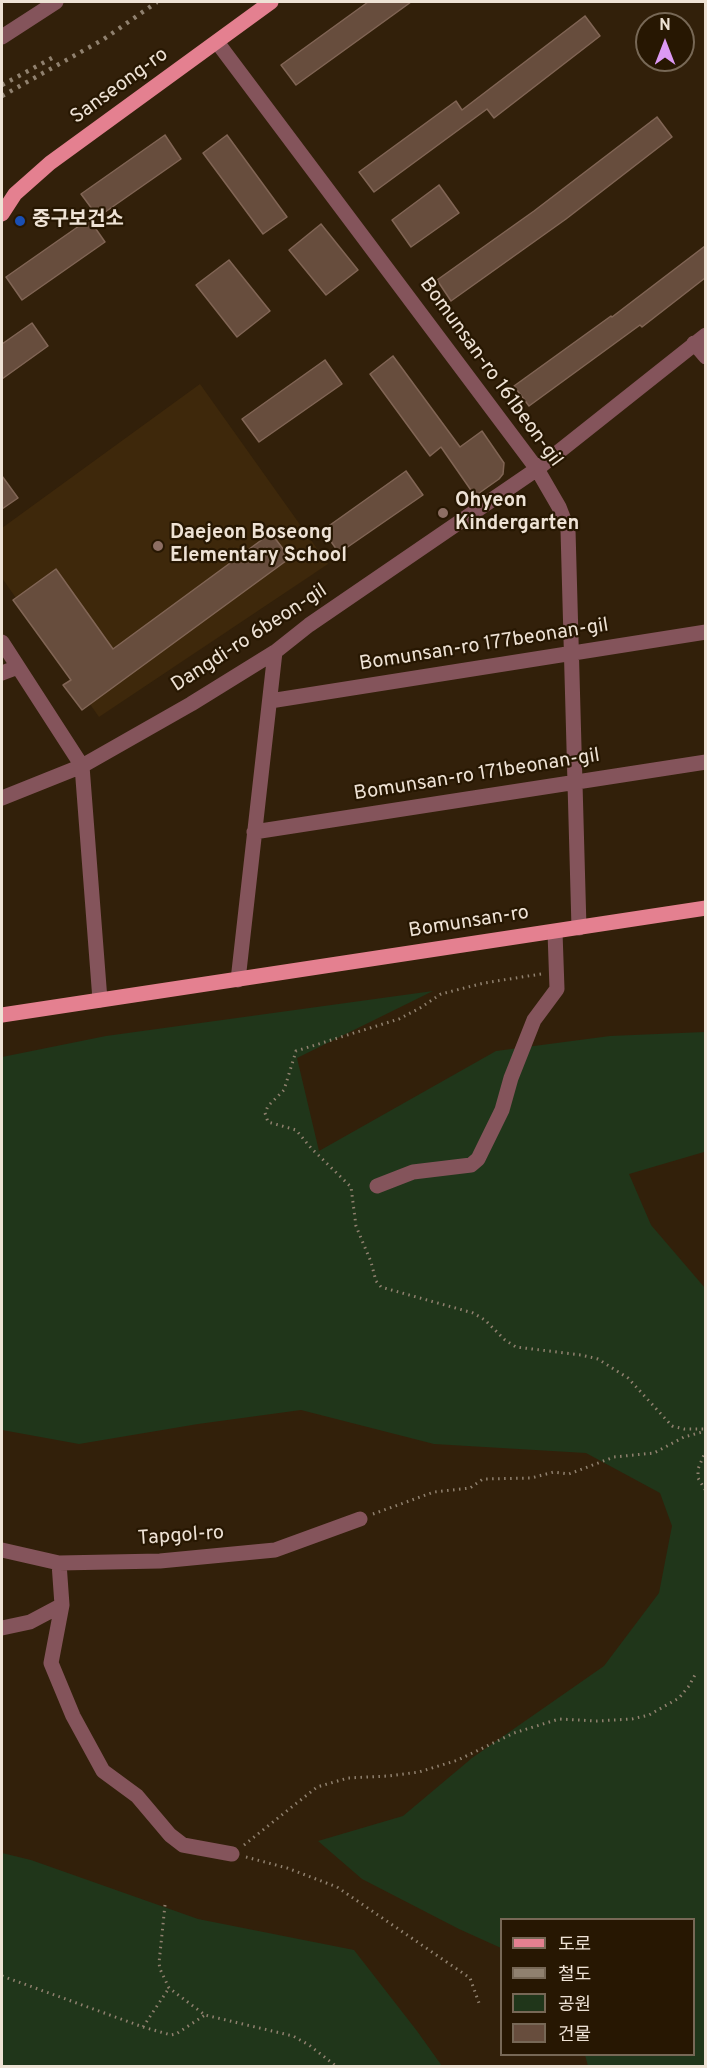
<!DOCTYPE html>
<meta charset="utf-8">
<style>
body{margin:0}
#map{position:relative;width:707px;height:2068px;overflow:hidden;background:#32200a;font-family:Overpass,"Noto Sans KR",sans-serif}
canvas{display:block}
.frame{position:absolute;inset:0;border:3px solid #eee2d5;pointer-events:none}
.legend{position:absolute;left:500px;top:1918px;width:195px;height:138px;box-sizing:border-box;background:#271702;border:2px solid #776856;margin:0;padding:8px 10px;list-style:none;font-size:18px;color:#eee2d5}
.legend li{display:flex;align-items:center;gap:12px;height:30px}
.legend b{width:30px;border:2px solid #776856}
.north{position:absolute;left:635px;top:12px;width:60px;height:60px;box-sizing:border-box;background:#271702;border:2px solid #776856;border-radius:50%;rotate:0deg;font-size:16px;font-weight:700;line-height:24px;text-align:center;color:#eee2d5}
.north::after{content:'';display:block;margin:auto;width:21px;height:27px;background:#dc99f4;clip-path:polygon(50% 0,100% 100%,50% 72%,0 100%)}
</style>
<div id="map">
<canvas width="707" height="2068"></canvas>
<div class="frame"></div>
<ul class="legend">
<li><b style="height:8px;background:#e48090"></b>도로</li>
<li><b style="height:8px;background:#90816f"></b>철도</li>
<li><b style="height:16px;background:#20361a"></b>공원</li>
<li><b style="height:16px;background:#674d3d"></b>건물</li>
</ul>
<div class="north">N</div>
</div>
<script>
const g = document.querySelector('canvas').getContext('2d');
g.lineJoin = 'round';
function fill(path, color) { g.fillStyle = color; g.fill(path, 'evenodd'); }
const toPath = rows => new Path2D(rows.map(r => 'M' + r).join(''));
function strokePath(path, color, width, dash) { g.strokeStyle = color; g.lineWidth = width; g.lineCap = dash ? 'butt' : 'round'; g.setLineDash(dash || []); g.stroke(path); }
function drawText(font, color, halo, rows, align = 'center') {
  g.font = font + ' Overpass,"Noto Sans KR",sans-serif'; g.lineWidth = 4.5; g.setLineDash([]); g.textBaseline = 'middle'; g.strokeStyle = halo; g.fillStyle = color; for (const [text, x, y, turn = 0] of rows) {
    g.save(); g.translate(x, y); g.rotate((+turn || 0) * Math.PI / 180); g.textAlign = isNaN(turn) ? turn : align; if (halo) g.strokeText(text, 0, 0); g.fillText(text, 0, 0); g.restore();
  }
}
fill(toPath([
 [200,384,328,564,99,717,2,578,2,528]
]), '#3e280b');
fill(toPath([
 [433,991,297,1058,319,1151,496,1051,610,1036,705,1032,705,1154,704,1152,629,1174,651,1225,705,1288,705,2066,588,2066,585,2055,694,2054,694,1920,502,1920,501,1948,459,1929,362,1879,318,1841,403,1816,472,1758,604,1666,659,1593,672,1526,660,1493,586,1453,434,1444,301,1410,198,1424,79,1444,2,1430,2,1057,106,1036],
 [2,1853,31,1860,198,1919,354,1950,417,2031,442,2066,2,2066]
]), '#20361a');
const building = toPath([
 [368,2,411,2,296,85,281,65,368,2],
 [585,16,600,36,494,118,487,109,374,192,359,172,456,101,462,110,585,16],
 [657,117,672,137,566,219,451,301,437,280,534,211,657,117],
 [165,135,181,159,98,217,81,194,165,135],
 [227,135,287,217,263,234,203,153,227,135],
 [439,185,459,213,411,247,392,220,439,185],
 [89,219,105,242,22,300,6,277,89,219],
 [321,224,358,270,326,295,289,250,321,224],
 [705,246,705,278,642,327,640,325,529,406,514,386,611,316,612,317,705,246],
 [229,260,270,311,237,337,196,285,229,260],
 [32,323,48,346,2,379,2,344,32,323],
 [393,356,460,447,482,431,504,463,503,474,499,479,475,496,441,447,430,456,370,374,393,356],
 [325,360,342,384,259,442,242,419,325,360],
 [406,471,423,495,339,553,323,530,406,471],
 [2,476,18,498,2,509,2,476],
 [271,533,290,558,82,710,63,685,71,680,13,600,56,569,113,649,271,533]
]);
fill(building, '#674d3d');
strokePath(building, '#816555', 1.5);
strokePath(toPath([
 [541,974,484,983,441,994,420,1008,399,1019,296,1051,284,1090,268,1106,265,1113,268,1122,296,1130,311,1148,351,1187,356,1226,371,1262,376,1281,381,1287,473,1313,485,1320,505,1340,516,1347,581,1355,598,1359,628,1378,672,1426,684,1429,706,1429],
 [706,1450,698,1469,698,1478,706,1491],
 [373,1514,434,1492,470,1488,483,1479,531,1478,554,1472,569,1474,614,1457,654,1453,684,1437,706,1431],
 [244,1845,317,1787,348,1778,388,1776,419,1772,458,1760,514,1733,559,1719,597,1721,632,1719,649,1715,679,1698,689,1686,696,1673],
 [246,1857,287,1868,337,1887,470,1978,479,2003],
 [165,1905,159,1963,160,1969,169,1988,205,2015,293,2036,309,2045,336,2066],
 [2,1976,143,2027,171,2035,176,2034,205,2015],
 [143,2027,169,1988]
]), '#90816f', 3, [1.5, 4.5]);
strokePath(toPath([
 [2,37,56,2],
 [217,42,537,469,559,507,568,530,579,928],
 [694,343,706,357],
 [2,642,82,766,100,1000],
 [2,673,18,667],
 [270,701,706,632],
 [2,798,82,766,191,704,275,652,309,625,537,469,706,335],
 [254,832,706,762],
 [238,980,275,652],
 [377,1186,413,1172,471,1165,478,1159,502,1110,511,1078,534,1020,557,989,555,932],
 [2,1550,59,1563,160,1561,275,1550,360,1519],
 [59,1563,62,1605,51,1663,73,1716,103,1771,137,1796,170,1835,183,1845,232,1854],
 [2,1628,30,1622,62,1605]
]), '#84545b', 15);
strokePath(toPath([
 [2,214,15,194,50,163,271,2],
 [2,1015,706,908]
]), '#e48090', 15);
strokePath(toPath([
 [2,85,52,58],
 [2,96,104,39,157,2]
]), '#90816f', 4.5, [3, 6]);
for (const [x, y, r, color] of [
 [20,221,6,"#1a4fb4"],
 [443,513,6,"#8d6e63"],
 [158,546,6,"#8d6e63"]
]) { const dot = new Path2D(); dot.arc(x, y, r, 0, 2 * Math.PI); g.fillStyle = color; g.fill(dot); strokePath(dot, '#271702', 2); }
drawText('20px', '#eee2d5', '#271702', [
 ["Sanseong-ro",120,87,-36],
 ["Bomunsan-ro 161beon-gil",490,373,54],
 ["Dangdi-ro 6beon-gil",250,639,-33],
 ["Bomunsan-ro 177beonan-gil",484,646,-9],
 ["Bomunsan-ro 171beonan-gil",477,776,-9],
 ["Bomunsan-ro",469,923,-9],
 ["Tapgol-ro",181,1537,-4]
]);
drawText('bold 20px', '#eee2d5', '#271702', [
 ["중구보건소",32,221],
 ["Ohyeon",455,502],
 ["Kindergarten",455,525],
 ["Daejeon Boseong",170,534],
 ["Elementary School",170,557]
], 'left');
</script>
